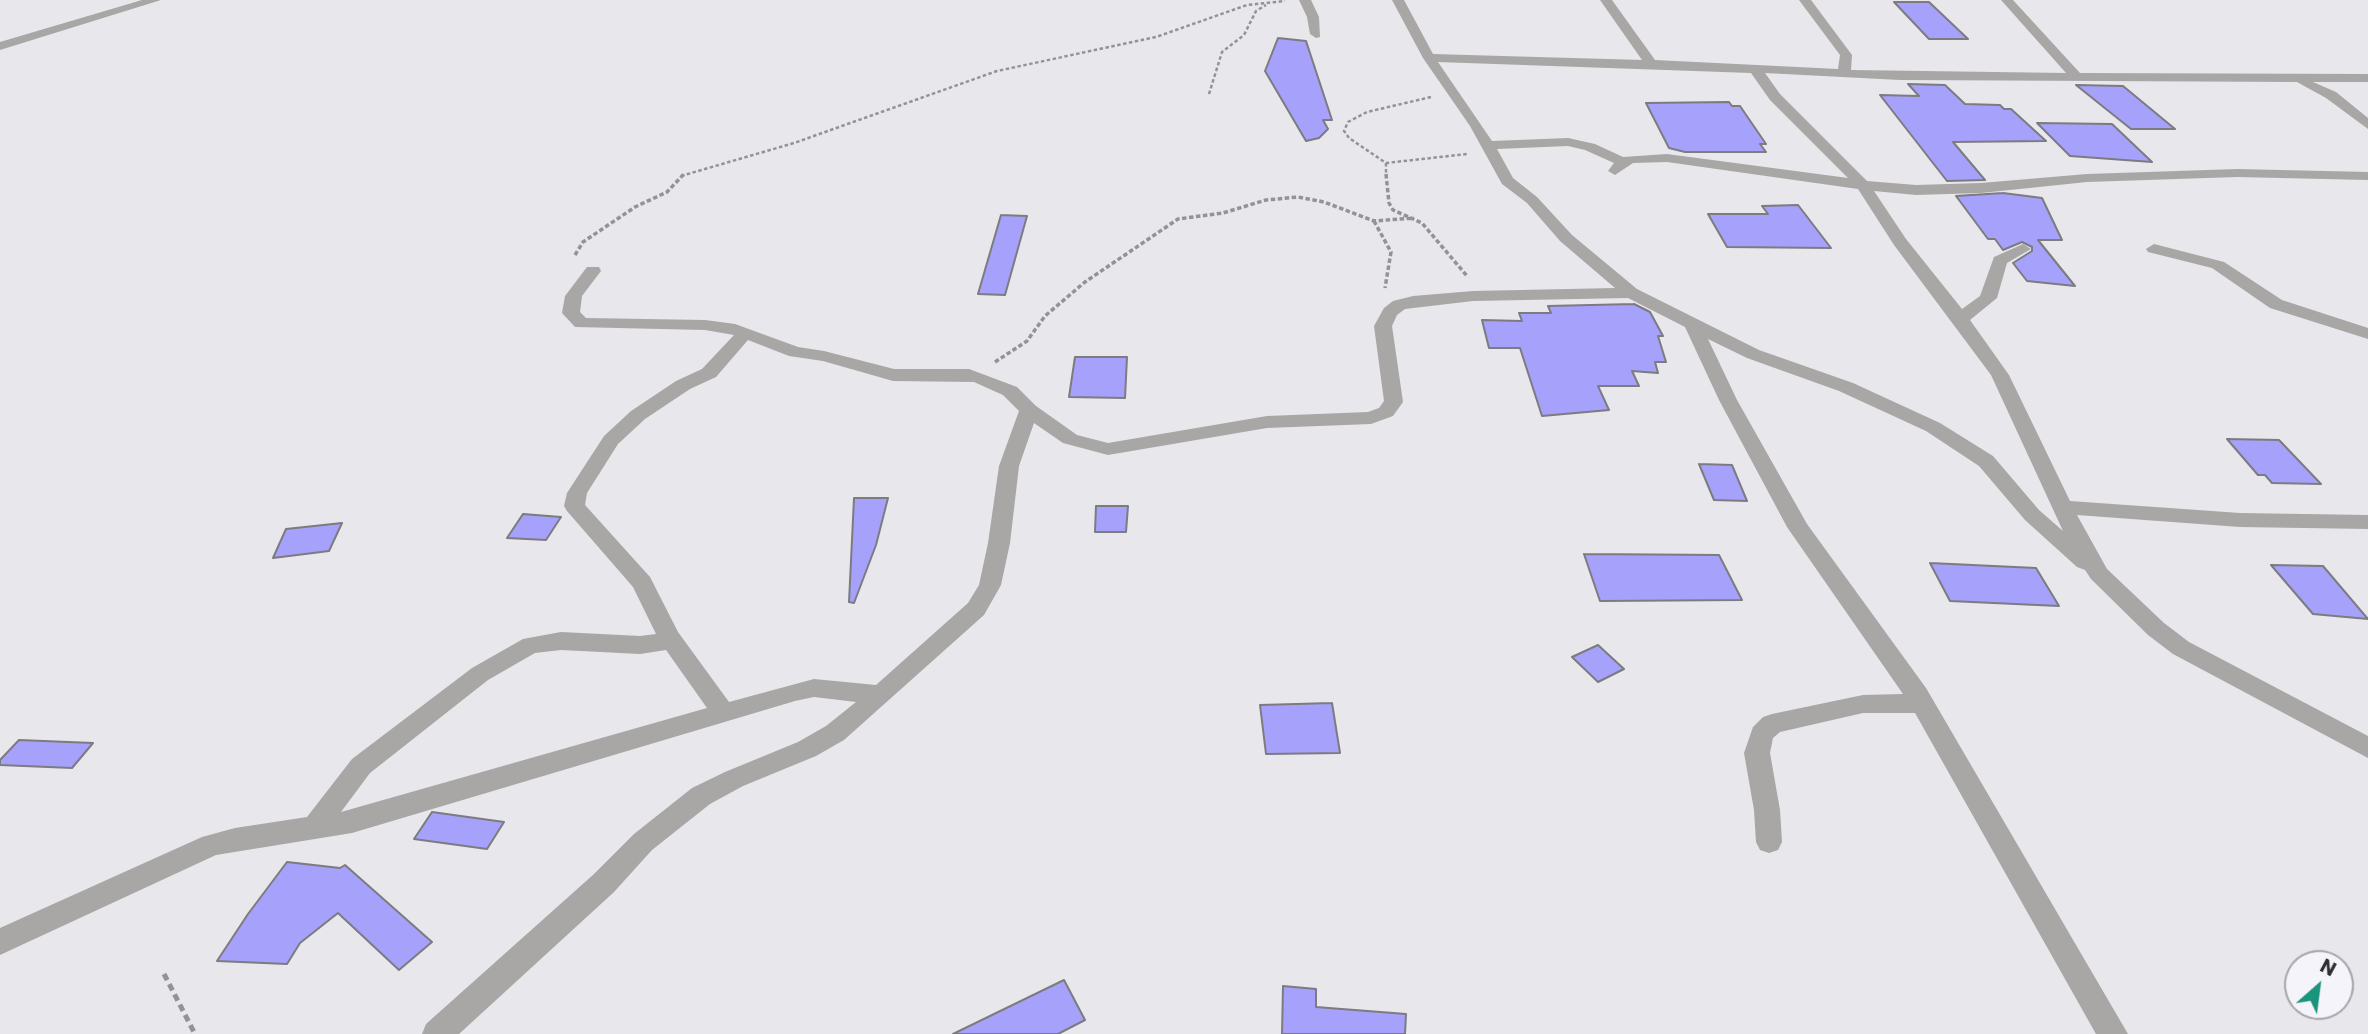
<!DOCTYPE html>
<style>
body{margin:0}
#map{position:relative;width:2368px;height:1034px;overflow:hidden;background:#e7e7ec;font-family:Poppins,sans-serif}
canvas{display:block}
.north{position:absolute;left:2284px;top:950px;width:70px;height:70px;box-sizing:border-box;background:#f4f4fa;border:2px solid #a5a5aa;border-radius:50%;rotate:28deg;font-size:19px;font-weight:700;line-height:28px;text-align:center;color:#2f2f31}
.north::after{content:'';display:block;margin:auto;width:24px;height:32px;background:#1a947b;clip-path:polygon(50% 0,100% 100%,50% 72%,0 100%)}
</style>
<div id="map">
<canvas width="2368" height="1034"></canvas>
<div class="north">N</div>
</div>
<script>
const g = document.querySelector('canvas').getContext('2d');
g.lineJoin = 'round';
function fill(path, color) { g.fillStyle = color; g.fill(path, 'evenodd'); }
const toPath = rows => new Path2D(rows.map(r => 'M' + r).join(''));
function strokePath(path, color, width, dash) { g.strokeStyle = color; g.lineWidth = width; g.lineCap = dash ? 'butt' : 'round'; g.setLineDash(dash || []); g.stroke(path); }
const building = toPath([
 [1894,2,1929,2,1968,39,1929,39,1894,2],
 [1278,38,1306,41,1332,120,1323,120,1328,129,1319,138,1306,141,1265,71,1278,38],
 [1908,84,1945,85,1965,104,2000,105,2004,109,2011,109,2046,141,1953,142,1985,180,1947,181,1880,95,1919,96,1908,84],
 [2076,85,2123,86,2175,129,2131,129,2076,85],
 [1729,102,1732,106,1740,106,1766,144,1760,144,1766,152,1685,152,1669,148,1646,103,1729,102],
 [2037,123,2112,124,2152,162,2070,156,2037,123],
 [2003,193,2042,198,2062,240,2038,240,2075,286,2027,281,2013,263,2032,251,2032,247,2022,242,2003,250,1995,239,1988,239,1956,196,2003,193],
 [1798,205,1831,248,1727,247,1708,214,1768,214,1762,206,1798,205],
 [1001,215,1027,216,1005,295,978,294,1001,215],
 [1634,304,1650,312,1663,336,1658,336,1666,362,1655,362,1658,373,1632,371,1639,386,1598,386,1609,410,1542,416,1520,348,1489,348,1482,320,1522,321,1519,313,1551,313,1548,306,1634,304],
 [1075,357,1127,357,1125,398,1069,397,1075,357],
 [2227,439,2279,440,2321,484,2272,483,2265,475,2258,475,2227,439],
 [1699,464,1732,465,1747,501,1714,500,1699,464],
 [854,498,888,498,876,545,854,603,849,602,854,498],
 [1096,506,1128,506,1126,532,1095,532,1096,506],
 [523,514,561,517,546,540,507,538,523,514],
 [342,523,329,551,273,558,286,529,342,523],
 [1584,554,1719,555,1742,600,1600,601,1584,554],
 [1930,563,2036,568,2059,606,1950,601,1930,563],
 [2271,565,2323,566,2368,619,2313,614,2271,565],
 [1598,645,1624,669,1598,682,1572,657,1598,645],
 [1332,703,1340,753,1266,754,1260,705,1332,703],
 [19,740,93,743,72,768,0,765,0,760,19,740],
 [432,812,504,822,487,849,414,839,432,812],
 [287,862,340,868,345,865,432,942,399,970,338,913,300,943,287,964,217,961,248,914,287,862],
 [1064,980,1085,1020,1058,1034,953,1034,1064,980],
 [1283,986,1316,989,1316,1007,1406,1014,1405,1034,1282,1034,1283,986]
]);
fill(building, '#a6a2fb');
strokePath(building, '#7b7b80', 2);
strokePath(toPath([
 [1209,94,1222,52,1244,35,1256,11,1266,5],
 [1431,97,1367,112,1348,122,1344,131,1349,138,1386,163,1467,154],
 [1386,163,1386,176],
 [681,176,794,143,997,71,1156,37,1247,5,1285,1]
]), '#939397', 2.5, [3.5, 2.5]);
strokePath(toPath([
 [1386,174,1389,203,1393,210,1422,223,1467,276],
 [1374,221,1391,252,1385,288],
 [575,255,583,242,635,207,667,192,684,174],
 [995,362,1027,341,1045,316,1085,282,1178,219,1223,213,1266,200,1298,197,1324,202,1374,221,1414,218]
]), '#939397', 3.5, [4.5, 2.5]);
strokePath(toPath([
 [164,974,195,1034]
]), '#939397', 5, [7, 4.5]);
fill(toPath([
 [142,0,161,0,0,50,0,42,142,0],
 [1299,0,1311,0,1319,17,1320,37,1316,38,1310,34,1307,17,1299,0],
 [1392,0,1404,0,1433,54,1642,60,1600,0,1612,0,1655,60,1838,69,1840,55,1799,0,1811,0,1852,55,1851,70,2066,73,2001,0,2013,0,2080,73,2368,74,2368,82,2313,82,2336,92,2368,118,2368,129,2326,98,2297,82,1900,80,1765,73,1780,94,1867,181,1916,185,1981,183,2087,174,2237,169,2368,172,2368,180,2237,177,2087,182,1981,193,1916,195,1874,191,1906,239,1962,309,1980,296,1994,257,2023,244,2031,249,2007,263,1997,298,1970,320,2009,375,2070,501,2240,513,2368,515,2368,529,2240,527,2077,515,2107,569,2164,623,2189,642,2368,736,2368,758,2173,654,2148,635,2091,579,2085,570,2077,567,2025,520,1979,466,1926,431,1839,391,1747,358,1708,339,1737,400,1807,524,1926,688,2128,1034,2096,1034,1915,713,1863,713,1780,732,1773,738,1770,753,1780,810,1782,842,1778,850,1769,853,1760,850,1756,842,1754,810,1744,753,1753,727,1763,717,1772,714,1863,695,1903,694,1787,527,1719,400,1685,327,1628,298,1473,301,1405,309,1397,315,1392,326,1403,402,1393,416,1371,424,1267,428,1108,455,1063,443,1034,423,1019,466,1010,543,1001,585,984,615,844,740,816,756,743,786,710,804,652,850,614,892,459,1034,422,1034,426,1024,594,874,634,834,692,788,725,772,798,742,826,726,856,702,814,697,795,701,352,833,216,855,0,955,0,928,202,837,235,828,307,817,352,759,472,668,523,639,561,632,640,636,656,634,633,587,567,511,564,506,567,493,604,436,631,411,676,381,702,369,734,335,705,330,575,327,562,313,565,296,587,267,599,267,601,271,582,296,580,312,586,318,705,320,735,324,798,347,824,351,894,369,969,369,1017,387,1036,406,1077,435,1108,443,1267,416,1368,412,1379,408,1384,401,1374,326,1384,308,1393,301,1413,296,1473,291,1615,288,1560,241,1527,203,1502,184,1470,126,1423,58,1392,0],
 [1438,62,1751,73,1770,100,1848,178,1667,154,1623,157,1595,144,1568,138,1492,141,1438,62],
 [1568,146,1585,150,1614,163,1608,171,1615,175,1633,163,1667,162,1858,189,1894,245,1991,375,2063,531,2039,510,1993,456,1940,423,1853,383,1759,350,1637,289,1572,235,1537,197,1513,178,1497,149,1568,146],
 [748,340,789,356,823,361,893,381,974,382,1003,395,1019,411,999,466,988,543,979,585,968,603,876,685,814,679,729,702,678,632,650,577,585,505,587,493,618,444,645,419,690,389,716,377,748,340],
 [561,650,640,654,666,650,707,708,341,812,370,773,488,680,535,653,561,650],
 [2154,244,2224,262,2282,300,2368,328,2368,339,2270,308,2212,268,2148,252,2146,249,2154,244]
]), '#a8a7a5');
</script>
